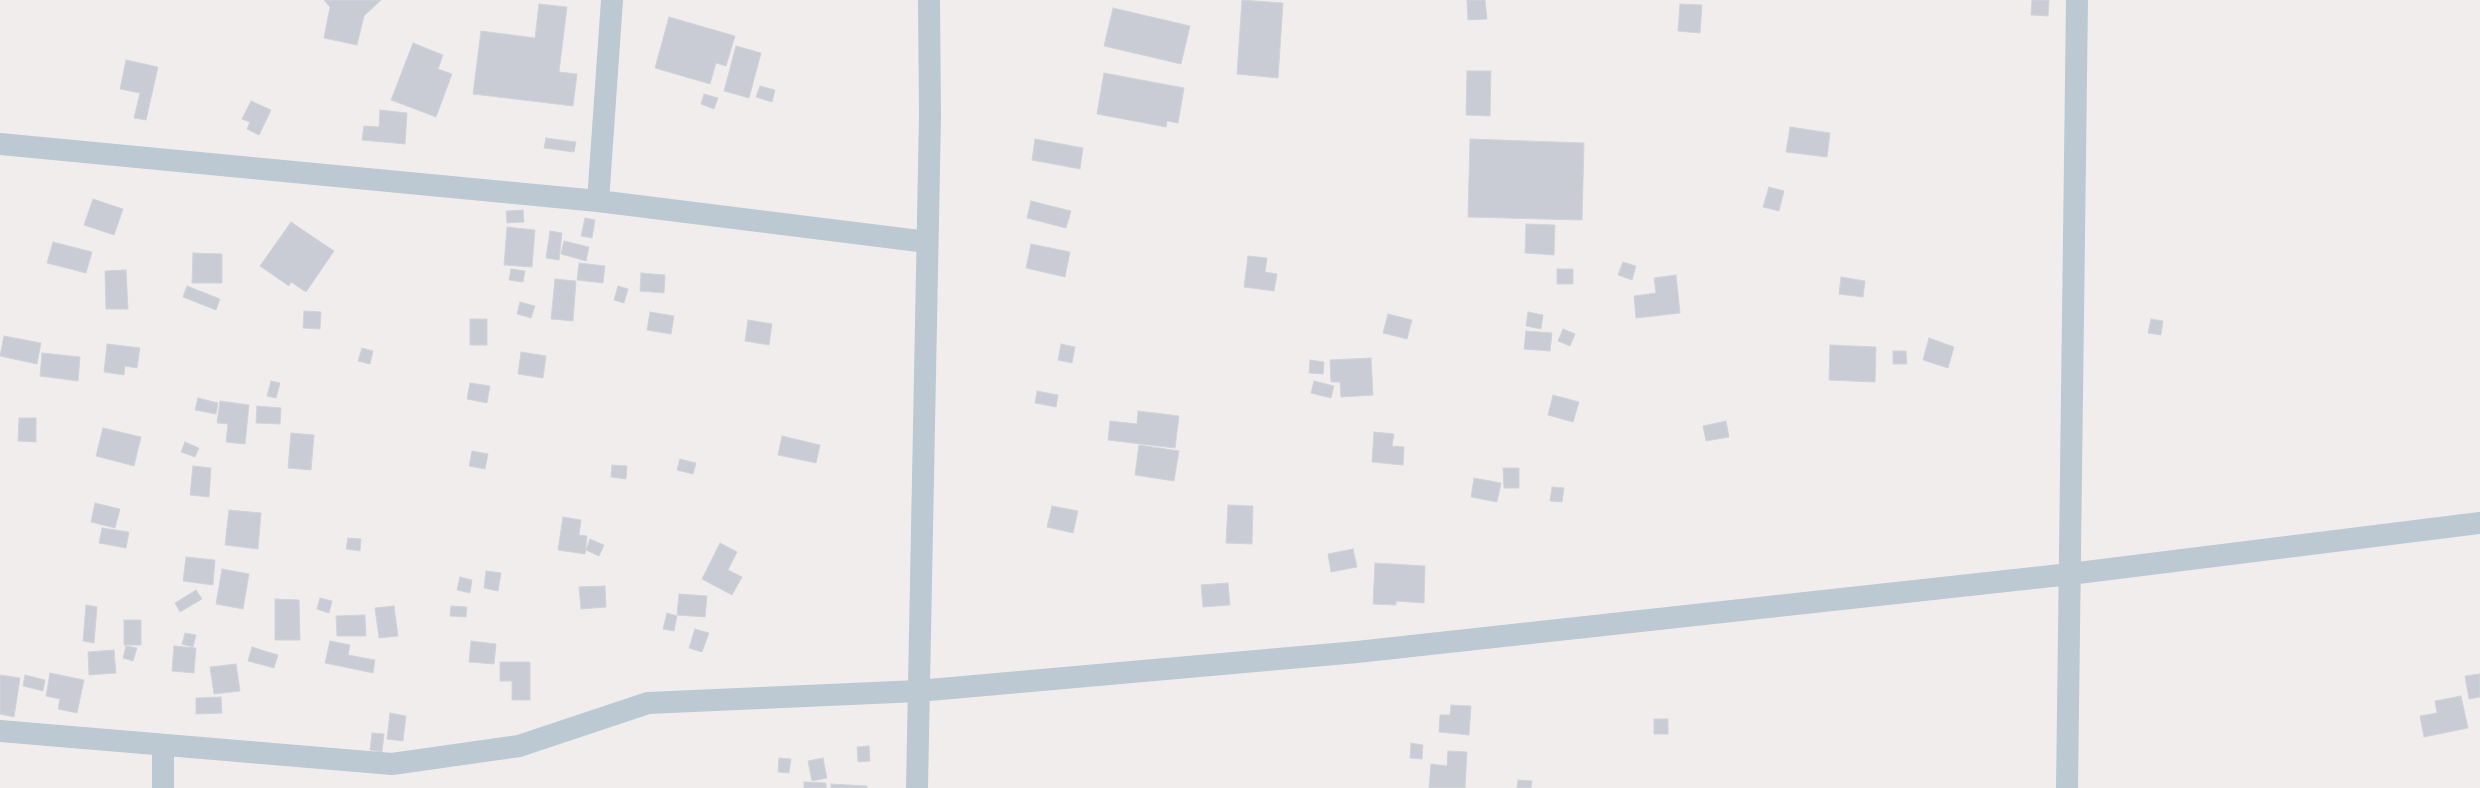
<!DOCTYPE html>
<style>
body{margin:0}
canvas{display:block;background:#f1eded}
</style>
<canvas width="2480" height="788"></canvas>
<script>
const g = document.querySelector('canvas').getContext('2d');
g.lineJoin = 'round';
function fill(path, color) { g.fillStyle = color; g.fill(path, 'evenodd'); }
const toPath = rows => new Path2D(rows.map(r => 'M' + r).join(''));
function strokePath(path, color, width, dash) { g.strokeStyle = color; g.lineWidth = width; g.lineCap = dash ? 'butt' : 'round'; g.setLineDash(dash || []); g.stroke(path); }
const building = toPath([
 [324,0,381,0,364,16,357,45,324,38,330,7,324,0],
 [1242,0,1283,3,1278,78,1237,74,1242,0],
 [1467,0,1485,0,1487,19,1468,20,1467,0],
 [2032,0,2049,0,2048,16,2031,15,2032,0],
 [539,4,567,7,559,72,577,74,573,106,473,94,481,31,535,38,539,4],
 [1680,4,1702,5,1700,33,1678,31,1680,4],
 [1113,8,1190,26,1181,64,1104,46,1113,8],
 [669,17,735,36,726,66,716,63,710,84,655,68,669,17],
 [413,43,443,55,438,69,452,74,436,117,391,100,413,43],
 [736,46,761,53,749,98,724,91,736,46],
 [126,60,158,67,146,120,134,118,140,93,120,89,126,60],
 [1467,71,1491,71,1490,116,1466,115,1467,71],
 [1104,73,1184,88,1178,123,1167,121,1166,127,1097,114,1104,73],
 [760,86,775,90,772,102,756,97,760,86],
 [704,94,718,98,714,109,701,104,704,94],
 [251,101,271,110,259,135,247,129,250,122,242,119,251,101],
 [380,110,407,113,405,144,362,140,364,126,379,127,380,110],
 [1790,127,1830,133,1827,157,1786,152,1790,127],
 [546,138,576,142,574,152,544,148,546,138],
 [1035,139,1083,148,1080,169,1032,160,1035,139],
 [1470,139,1584,143,1582,220,1468,217,1470,139],
 [1769,187,1784,191,1779,211,1763,207,1769,187],
 [93,199,123,209,114,235,84,225,93,199],
 [1031,201,1071,211,1066,228,1027,218,1031,201],
 [523,210,524,222,507,223,506,211,523,210],
 [585,218,595,220,592,238,581,236,585,218],
 [291,222,334,251,306,292,291,282,289,286,260,266,291,222],
 [1526,224,1555,225,1554,255,1525,253,1526,224],
 [507,227,535,230,532,267,504,265,507,227],
 [550,231,562,233,559,260,546,258,550,231],
 [564,241,589,247,586,261,561,254,564,241],
 [53,242,92,252,86,273,47,263,53,242],
 [1031,244,1070,252,1065,277,1026,268,1031,244],
 [193,253,222,254,222,283,192,283,193,253],
 [1248,256,1267,258,1265,272,1277,274,1274,291,1244,287,1248,256],
 [1623,262,1636,266,1632,280,1618,275,1623,262],
 [579,263,605,266,603,283,577,280,579,263],
 [511,269,525,271,523,282,509,280,511,269],
 [1557,269,1573,269,1573,284,1557,284,1557,269],
 [126,270,128,309,106,309,105,271,126,270],
 [641,273,665,275,664,293,640,291,641,273],
 [1676,275,1680,313,1636,318,1634,296,1656,293,1654,278,1676,275],
 [1841,277,1865,281,1863,297,1839,294,1841,277],
 [555,279,576,281,573,321,551,319,555,279],
 [187,286,220,299,216,310,183,297,187,286],
 [618,286,628,289,624,303,614,300,618,286],
 [520,302,535,306,531,318,517,314,520,302],
 [304,311,321,312,320,329,303,328,304,311],
 [650,312,674,316,671,334,647,330,650,312],
 [1528,312,1543,315,1541,329,1526,326,1528,312],
 [1388,314,1412,320,1407,339,1383,333,1388,314],
 [470,319,487,319,487,345,470,345,470,319],
 [2151,319,2163,321,2161,335,2148,333,2151,319],
 [748,320,772,324,769,345,745,341,748,320],
 [1563,329,1575,334,1570,346,1558,341,1563,329],
 [1526,331,1552,333,1550,351,1524,349,1526,331],
 [4,336,41,343,37,364,0,356,4,336],
 [1929,338,1954,347,1948,368,1923,360,1929,338],
 [107,344,140,348,137,368,125,366,124,375,104,372,107,344],
 [1061,344,1075,347,1072,363,1058,360,1061,344],
 [1830,345,1876,347,1875,382,1829,380,1830,345],
 [362,348,373,351,370,364,358,361,362,348],
 [1893,351,1906,351,1907,364,1893,364,1893,351],
 [521,352,546,356,543,378,518,374,521,352],
 [42,353,80,357,78,381,40,376,42,353],
 [1371,358,1373,395,1341,397,1340,382,1331,382,1330,360,1371,358],
 [1310,360,1324,362,1323,374,1309,373,1310,360],
 [271,381,280,383,276,398,267,396,271,381],
 [1314,381,1334,386,1331,398,1311,393,1314,381],
 [470,383,490,386,487,403,467,399,470,383],
 [1037,391,1058,395,1056,407,1035,403,1037,391],
 [1553,395,1579,402,1573,422,1548,415,1553,395],
 [198,398,218,403,216,414,195,410,198,398],
 [220,401,249,405,245,444,226,442,228,424,217,423,220,401],
 [257,406,281,408,280,424,256,423,257,406],
 [1138,411,1179,416,1175,448,1108,440,1110,421,1137,424,1138,411],
 [19,418,36,418,36,442,18,441,19,418],
 [1726,421,1729,437,1706,441,1703,426,1726,421],
 [103,428,141,437,134,466,96,456,103,428],
 [1374,432,1394,434,1392,446,1404,447,1403,465,1372,462,1374,432],
 [291,433,314,435,311,470,288,468,291,433],
 [782,436,820,445,816,463,778,455,782,436],
 [185,442,199,448,195,457,181,452,185,442],
 [1139,445,1179,451,1174,481,1135,475,1139,445],
 [472,451,488,454,485,469,469,466,472,451],
 [680,459,696,463,693,474,677,470,680,459],
 [612,465,627,466,626,479,611,477,612,465],
 [193,466,211,468,209,497,190,495,193,466],
 [1503,468,1519,468,1519,488,1504,488,1503,468],
 [1474,478,1501,483,1497,502,1471,497,1474,478],
 [1552,487,1564,488,1562,502,1550,501,1552,487],
 [95,503,120,509,115,528,91,522,95,503],
 [1228,505,1253,506,1252,544,1226,543,1228,505],
 [1052,506,1078,511,1073,533,1047,527,1052,506],
 [229,510,261,513,258,549,225,545,229,510],
 [563,517,581,520,579,535,587,536,585,554,558,550,563,517],
 [102,528,129,532,126,548,99,543,102,528],
 [348,538,361,539,360,551,346,549,348,538],
 [590,539,604,545,599,556,586,550,590,539],
 [720,543,737,552,728,570,742,577,732,595,702,579,720,543],
 [1353,549,1357,567,1331,572,1328,554,1353,549],
 [186,557,215,560,213,585,183,581,186,557],
 [1375,563,1425,566,1424,603,1396,601,1396,605,1373,604,1375,563],
 [222,569,249,574,243,609,216,604,222,569],
 [486,571,501,573,498,591,484,588,486,571],
 [460,577,472,580,470,593,457,590,460,577],
 [1228,583,1230,605,1203,607,1201,585,1228,583],
 [605,586,606,607,581,609,579,587,605,586],
 [196,590,202,599,180,612,175,603,196,590],
 [679,594,707,596,705,617,677,615,679,594],
 [320,598,332,601,329,613,317,609,320,598],
 [275,599,299,600,300,640,275,640,275,599],
 [86,605,97,607,94,643,83,641,86,605],
 [394,606,398,636,379,638,375,608,394,606],
 [451,606,467,607,466,617,450,616,451,606],
 [667,613,677,616,674,631,663,629,667,613],
 [365,615,366,636,337,636,336,616,365,615],
 [124,620,141,620,141,645,124,645,124,620],
 [695,629,709,633,702,652,689,648,695,629],
 [185,633,196,635,193,647,182,644,185,633],
 [330,641,350,645,348,655,375,660,373,673,325,663,330,641],
 [471,641,496,644,494,664,469,662,471,641],
 [126,646,137,648,133,661,123,658,126,646],
 [174,646,196,648,194,673,172,671,174,646],
 [252,647,278,655,274,668,248,661,252,647],
 [114,650,116,673,89,675,88,652,114,650],
 [500,662,530,662,530,700,512,700,512,681,500,681,500,662],
 [236,664,240,691,214,694,210,667,236,664],
 [50,673,84,680,77,713,58,709,60,699,46,696,50,673],
 [2480,674,2480,697,2469,699,2465,676,2480,674],
 [0,675,20,678,14,717,0,714,0,675],
 [25,675,45,680,43,691,23,686,25,675],
 [2461,696,2468,728,2424,737,2420,716,2437,713,2435,701,2461,696],
 [221,697,222,713,196,714,196,698,221,697],
 [1451,705,1471,706,1469,735,1439,732,1440,715,1450,715,1451,705],
 [390,713,406,716,403,741,387,739,390,713],
 [1654,719,1668,719,1668,734,1654,734,1654,719],
 [372,733,384,734,382,752,370,750,372,733],
 [1411,743,1423,745,1422,759,1410,758,1411,743],
 [869,746,870,761,858,762,857,747,869,746],
 [1448,751,1467,752,1465,788,1429,788,1431,764,1447,766,1448,751],
 [779,758,791,759,789,773,778,772,779,758],
 [823,758,827,778,812,781,808,761,823,758],
 [1518,780,1532,781,1531,788,1517,788,1518,780],
 [804,782,826,783,826,788,804,788,804,782],
 [831,784,867,786,867,788,831,788,831,784]
]);
fill(building, '#c9ccd4');
strokePath(building, '#d0d4da', 1);
strokePath(toPath([
 [0,144,598,201,927,242],
 [598,201,612,0],
 [0,731,392,764,519,746,648,703,918,691,1357,652,2070,574,2480,523],
 [163,745,163,788],
 [917,788,930,116,929,0],
 [2067,788,2077,0]
]), '#bcc9d2', 22);
</script>
